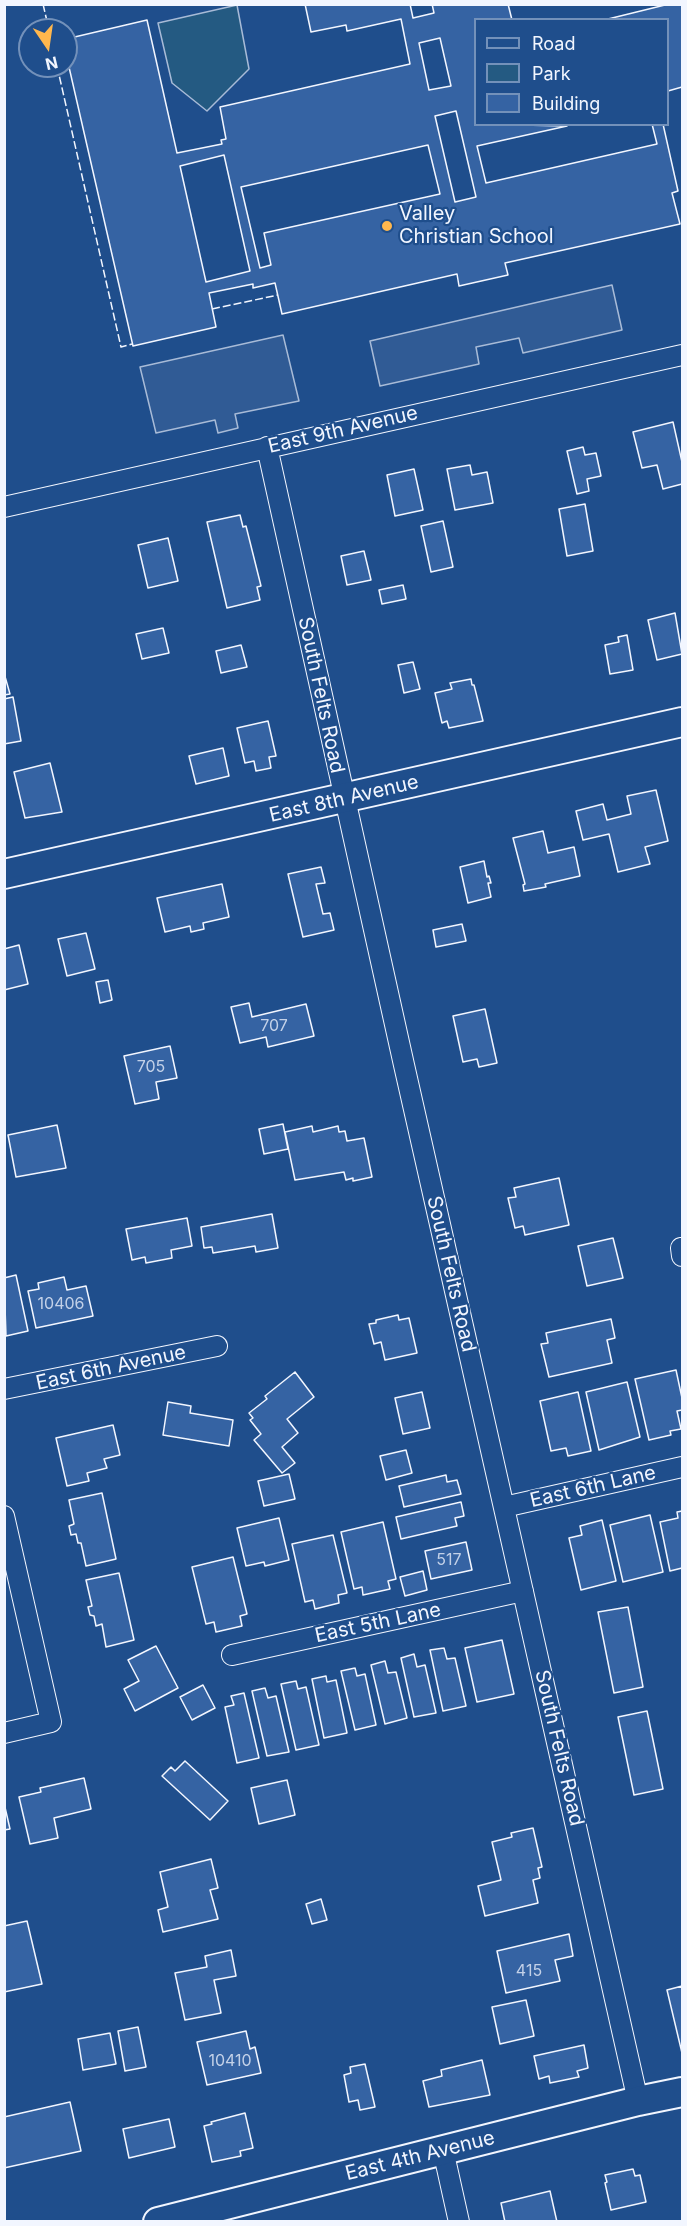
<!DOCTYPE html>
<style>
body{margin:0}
#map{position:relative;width:687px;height:2226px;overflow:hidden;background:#1f4e8c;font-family:Inter,sans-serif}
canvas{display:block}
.frame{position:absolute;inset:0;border:6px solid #f2f6ff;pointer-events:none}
.legend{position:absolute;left:474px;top:18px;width:195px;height:108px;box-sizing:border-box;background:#1f4e8c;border:2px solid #7391ba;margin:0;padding:8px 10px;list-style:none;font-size:18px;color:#f2f6ff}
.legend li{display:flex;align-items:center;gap:12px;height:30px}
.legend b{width:30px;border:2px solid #7391ba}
.north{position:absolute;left:18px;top:18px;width:60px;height:60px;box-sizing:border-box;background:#1f4e8c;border:2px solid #7391ba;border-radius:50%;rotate:167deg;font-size:16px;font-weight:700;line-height:24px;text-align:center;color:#f2f6ff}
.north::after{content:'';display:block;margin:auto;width:21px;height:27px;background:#ffb74d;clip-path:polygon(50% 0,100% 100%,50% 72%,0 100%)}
</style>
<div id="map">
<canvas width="687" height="2226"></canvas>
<div class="frame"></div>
<ul class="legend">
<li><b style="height:8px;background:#1f4e8c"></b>Road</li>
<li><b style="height:16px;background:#245a82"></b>Park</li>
<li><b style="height:16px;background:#3563a3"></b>Building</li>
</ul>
<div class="north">N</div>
</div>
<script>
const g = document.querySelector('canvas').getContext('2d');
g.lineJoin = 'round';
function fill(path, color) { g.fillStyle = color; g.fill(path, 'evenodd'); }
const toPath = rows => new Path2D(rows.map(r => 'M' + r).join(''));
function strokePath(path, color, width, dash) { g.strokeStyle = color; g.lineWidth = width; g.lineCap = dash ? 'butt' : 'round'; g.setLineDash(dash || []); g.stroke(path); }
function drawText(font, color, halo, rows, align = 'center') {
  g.font = font + ' Inter,sans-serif'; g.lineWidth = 4.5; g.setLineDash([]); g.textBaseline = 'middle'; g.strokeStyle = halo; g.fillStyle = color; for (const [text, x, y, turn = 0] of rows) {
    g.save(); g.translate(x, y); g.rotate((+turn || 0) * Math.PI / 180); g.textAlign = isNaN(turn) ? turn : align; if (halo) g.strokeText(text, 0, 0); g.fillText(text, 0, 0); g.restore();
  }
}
const green = toPath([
 [237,5,249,69,207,111,172,83,158,23,237,5]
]);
fill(green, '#245a82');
strokePath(green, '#a8bbd7', 1.5);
const parking = toPath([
 [612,285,622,330,523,353,519,338,476,347,479,364,380,386,370,341,612,285],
 [283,335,299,401,235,414,238,428,218,433,215,420,156,433,140,367,283,335]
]);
fill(parking, '#305b95');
strokePath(parking, '#a8bbd7', 1.5);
const building = toPath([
 [305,4,410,4,413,18,434,13,432,4,508,4,512,20,476,20,476,124,567,126,477,146,486,183,657,144,652,124,663,124,678,191,672,193,680,224,505,263,508,275,459,286,457,274,282,314,275,283,253,288,253,284,209,293,216,327,133,346,66,54,66,39,147,20,177,153,222,144,221,140,226,139,220,107,410,64,401,19,347,31,346,25,311,32,305,4],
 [440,38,451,86,429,90,419,43,440,38],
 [456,111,476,197,455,202,435,116,456,111],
 [428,145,440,194,264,233,271,265,260,268,241,187,428,145],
 [224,155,250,271,206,282,180,166,224,155],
 [669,4,682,4,682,87,668,91,668,20,604,20,669,4],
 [673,422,682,462,682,484,663,489,657,465,642,468,633,432,673,422],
 [583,447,585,455,596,453,601,476,587,479,589,491,577,494,567,451,583,447],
 [470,465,472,475,487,472,493,503,455,510,447,469,470,465],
 [414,469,423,510,395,516,387,475,414,469],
 [585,504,593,551,567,556,559,509,585,504],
 [240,515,243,527,246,526,261,586,257,587,260,600,227,608,207,522,240,515],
 [443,521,453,567,431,572,421,526,443,521],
 [168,538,178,581,148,588,138,545,168,538],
 [364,551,371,580,347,585,341,556,364,551],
 [403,585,406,599,382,604,379,590,403,585],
 [675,613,682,654,657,660,648,620,675,613],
 [163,628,169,653,142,659,136,634,163,628],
 [627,635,633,670,610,674,605,645,619,642,618,637,627,635],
 [241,645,247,667,221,673,216,651,241,645],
 [413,662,420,689,404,693,398,665,413,662],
 [4,673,10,694,4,695,4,673],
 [471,679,472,685,474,685,483,721,449,728,447,721,442,723,435,693,452,689,450,683,471,679],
 [13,697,21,741,4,744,4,699,13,697],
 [268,721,276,756,269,757,271,768,256,771,254,761,245,763,237,728,268,721],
 [223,748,229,776,196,784,189,756,223,748],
 [50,763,62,812,25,818,14,772,50,763],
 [656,790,668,841,645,847,650,864,618,872,609,834,583,840,576,811,603,804,607,820,631,814,627,796,656,790],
 [543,831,548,853,574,847,580,876,545,884,546,887,524,891,523,885,525,884,513,838,543,831],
 [484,861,487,877,489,876,491,883,488,883,491,897,468,903,460,867,484,861],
 [321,867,325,883,316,884,323,914,330,913,334,930,303,937,288,874,321,867],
 [222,884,229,917,203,923,204,929,191,932,190,926,165,932,157,898,222,884],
 [462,924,466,941,436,947,433,930,462,924],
 [86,933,95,969,67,976,58,939,86,933],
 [19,945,28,984,4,990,4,949,19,945],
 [108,980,112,1000,100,1003,96,982,108,980],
 [249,1003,252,1017,306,1004,314,1036,268,1047,266,1037,240,1043,231,1007,249,1003],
 [485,1009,497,1063,479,1067,477,1059,463,1062,453,1016,485,1009],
 [170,1046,177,1078,156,1082,159,1099,135,1104,124,1056,170,1046],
 [283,1124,288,1149,264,1154,259,1129,283,1124],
 [57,1125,66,1168,16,1177,8,1135,57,1125],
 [312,1126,313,1132,338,1126,339,1132,345,1131,347,1141,364,1138,372,1177,353,1181,353,1178,346,1180,344,1172,295,1180,285,1132,312,1126],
 [559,1178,569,1225,525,1235,523,1226,515,1228,508,1198,516,1197,514,1188,559,1178],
 [272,1214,278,1248,256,1252,255,1246,213,1253,212,1247,204,1248,201,1227,272,1214],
 [187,1218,192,1246,171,1250,172,1258,146,1263,145,1257,132,1260,126,1229,187,1218],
 [613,1238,623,1278,587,1286,578,1246,613,1238],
 [16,1275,28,1331,6,1336,4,1278,16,1275],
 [64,1277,67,1290,86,1286,93,1316,36,1328,28,1291,39,1289,38,1283,64,1277],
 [398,1315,399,1320,409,1318,417,1353,385,1360,381,1342,374,1344,369,1324,376,1323,376,1320,398,1315],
 [611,1319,615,1338,607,1340,612,1363,549,1377,541,1344,548,1343,546,1333,611,1319],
 [676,1370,682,1398,682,1410,677,1411,681,1429,670,1431,671,1435,649,1440,635,1379,676,1370],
 [295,1372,314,1397,287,1419,298,1433,282,1447,295,1463,282,1473,254,1440,261,1434,250,1420,253,1418,249,1413,267,1399,265,1396,295,1372],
 [627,1382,640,1437,599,1450,586,1392,627,1382],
 [422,1392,430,1428,403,1434,395,1398,422,1392],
 [578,1392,591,1451,568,1456,566,1448,551,1451,540,1401,578,1392],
 [168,1402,191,1406,190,1413,233,1420,229,1446,163,1435,168,1402],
 [113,1425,120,1455,104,1459,107,1468,87,1473,89,1481,67,1486,56,1438,113,1425],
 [406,1450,412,1473,386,1480,380,1456,406,1450],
 [289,1474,295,1499,264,1506,258,1481,289,1474],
 [446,1475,447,1482,457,1480,461,1494,404,1507,399,1486,446,1475],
 [102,1493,116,1559,86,1566,81,1543,78,1543,76,1534,71,1535,69,1526,74,1524,69,1500,102,1493],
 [461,1502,464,1516,455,1518,457,1526,401,1539,396,1517,461,1502],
 [682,1511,682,1568,670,1571,660,1522,678,1518,677,1512,682,1511],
 [650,1515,663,1572,623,1582,610,1525,650,1515],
 [279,1518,289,1560,265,1566,264,1562,246,1566,237,1528,279,1518],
 [602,1520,616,1581,581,1590,569,1538,582,1535,580,1526,602,1520],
 [383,1522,396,1579,388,1581,390,1589,363,1595,362,1587,354,1589,341,1532,383,1522],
 [333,1535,347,1593,338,1595,339,1603,315,1609,313,1600,305,1602,292,1544,333,1535],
 [466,1542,472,1570,431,1579,425,1551,466,1542],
 [233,1557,247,1614,240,1616,242,1626,216,1632,214,1622,206,1624,192,1567,233,1557],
 [423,1571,427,1590,405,1596,400,1577,423,1571],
 [119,1573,134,1640,106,1647,102,1624,96,1626,94,1616,90,1615,88,1607,92,1606,86,1580,119,1573],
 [628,1607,643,1687,614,1693,598,1612,628,1607],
 [502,1640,514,1694,477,1702,465,1648,502,1640],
 [156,1646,178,1688,135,1711,124,1689,139,1681,128,1660,156,1646],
 [444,1648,447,1659,455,1658,466,1706,443,1711,430,1650,444,1648],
 [414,1654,417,1667,425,1665,436,1713,414,1717,401,1658,414,1654],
 [385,1661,388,1673,396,1672,407,1718,385,1724,371,1665,385,1661],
 [355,1668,357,1676,365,1674,376,1725,355,1730,341,1671,355,1668],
 [326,1676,327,1682,336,1680,347,1733,324,1738,312,1679,326,1676],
 [296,1681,298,1689,306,1687,319,1745,296,1750,281,1684,296,1681],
 [203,1685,215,1708,192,1720,180,1697,203,1685],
 [265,1688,268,1698,276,1696,289,1752,267,1756,252,1691,265,1688],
 [244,1693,259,1758,237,1763,225,1707,234,1705,231,1696,244,1693],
 [647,1711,663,1789,634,1795,618,1717,647,1711],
 [185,1761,228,1801,210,1820,162,1776,171,1767,175,1771,185,1761],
 [84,1778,91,1809,54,1818,58,1838,30,1844,19,1797,41,1792,40,1788,84,1778],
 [287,1780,295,1815,259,1824,251,1788,287,1780],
 [4,1803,10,1829,4,1830,4,1803],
 [533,1828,542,1867,538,1868,540,1878,533,1880,538,1903,485,1916,478,1886,501,1880,492,1842,512,1837,511,1833,533,1828],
 [211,1859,218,1888,210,1890,218,1919,163,1932,158,1910,168,1907,160,1872,211,1859],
 [321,1899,327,1920,312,1924,306,1904,321,1899],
 [27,1921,42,1984,4,1992,4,1926,27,1921],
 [569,1934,573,1956,555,1960,560,1981,506,1993,497,1951,569,1934],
 [231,1950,236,1976,214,1980,221,2013,185,2020,175,1973,207,1967,205,1956,231,1950],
 [682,1986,682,2053,667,1990,682,1986],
 [526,2000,534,2036,500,2044,492,2007,526,2000],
 [138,2027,146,2067,125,2071,118,2031,138,2027],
 [246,2031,250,2049,255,2047,261,2073,207,2085,197,2042,246,2031],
 [110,2033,116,2064,83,2070,78,2039,110,2033],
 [584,2045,588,2068,577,2071,579,2077,550,2083,549,2076,539,2079,534,2056,584,2045],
 [482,2060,490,2095,429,2107,423,2081,442,2076,441,2070,482,2060],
 [365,2064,375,2107,360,2110,358,2100,349,2102,344,2075,351,2073,350,2067,365,2064],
 [70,2102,81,2151,4,2168,4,2117,70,2102],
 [245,2113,253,2148,240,2151,241,2156,212,2162,204,2126,212,2124,211,2122,245,2113],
 [169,2119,175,2147,129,2158,123,2129,169,2119],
 [633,2169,635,2176,640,2175,646,2202,611,2210,605,2183,607,2182,605,2175,633,2169],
 [550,2191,557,2222,505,2222,501,2203,550,2191]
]);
fill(building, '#3563a3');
strokePath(building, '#f2f6ff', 1.5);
const street = toPath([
 [267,447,404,1065,638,2101],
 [4,507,682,355],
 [681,1248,682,1256],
 [4,1389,217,1346],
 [504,1507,682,1467],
 [4,1516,51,1722,4,1733],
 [232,1655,523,1591],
 [443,2150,459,2222]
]);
const secondary = toPath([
 [4,874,682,722],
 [158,2222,638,2101,682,2092]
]);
strokePath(street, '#f2f6ff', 22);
strokePath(secondary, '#f2f6ff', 32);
strokePath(street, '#1f4e8c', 20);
strokePath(secondary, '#1f4e8c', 28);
strokePath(toPath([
 [43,4,49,30],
 [57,66,121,347,132,344],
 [212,309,278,295]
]), '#f2f6ff', 1.5, [8, 3]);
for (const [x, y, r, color] of [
 [387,226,6,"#ffb74d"]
]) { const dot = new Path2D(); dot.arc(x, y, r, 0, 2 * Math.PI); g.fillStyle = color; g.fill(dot); strokePath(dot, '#1f4e8c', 2); }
drawText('16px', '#c3d1e8', null, [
 ["707",274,1026],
 ["705",151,1067],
 ["10406",61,1304],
 ["517",449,1560],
 ["415",529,1971],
 ["10410",230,2061]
]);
drawText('20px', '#f2f6ff', '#1f4e8c', [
 ["Valley",399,214],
 ["Christian School",399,237]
], 'left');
drawText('20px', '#f2f6ff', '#1f4e8c', [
 ["East 9th Avenue",343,430,-13],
 ["South Felts Road",321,695,78],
 ["East 8th Avenue",344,799,-13],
 ["South Felts Road",451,1274,77],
 ["East 6th Avenue",111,1368,-12],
 ["East 6th Lane",593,1487,-13],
 ["East 5th Lane",378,1623,-12],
 ["South Felts Road",559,1748,77],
 ["East 4th Avenue",420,2156,-14]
]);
</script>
